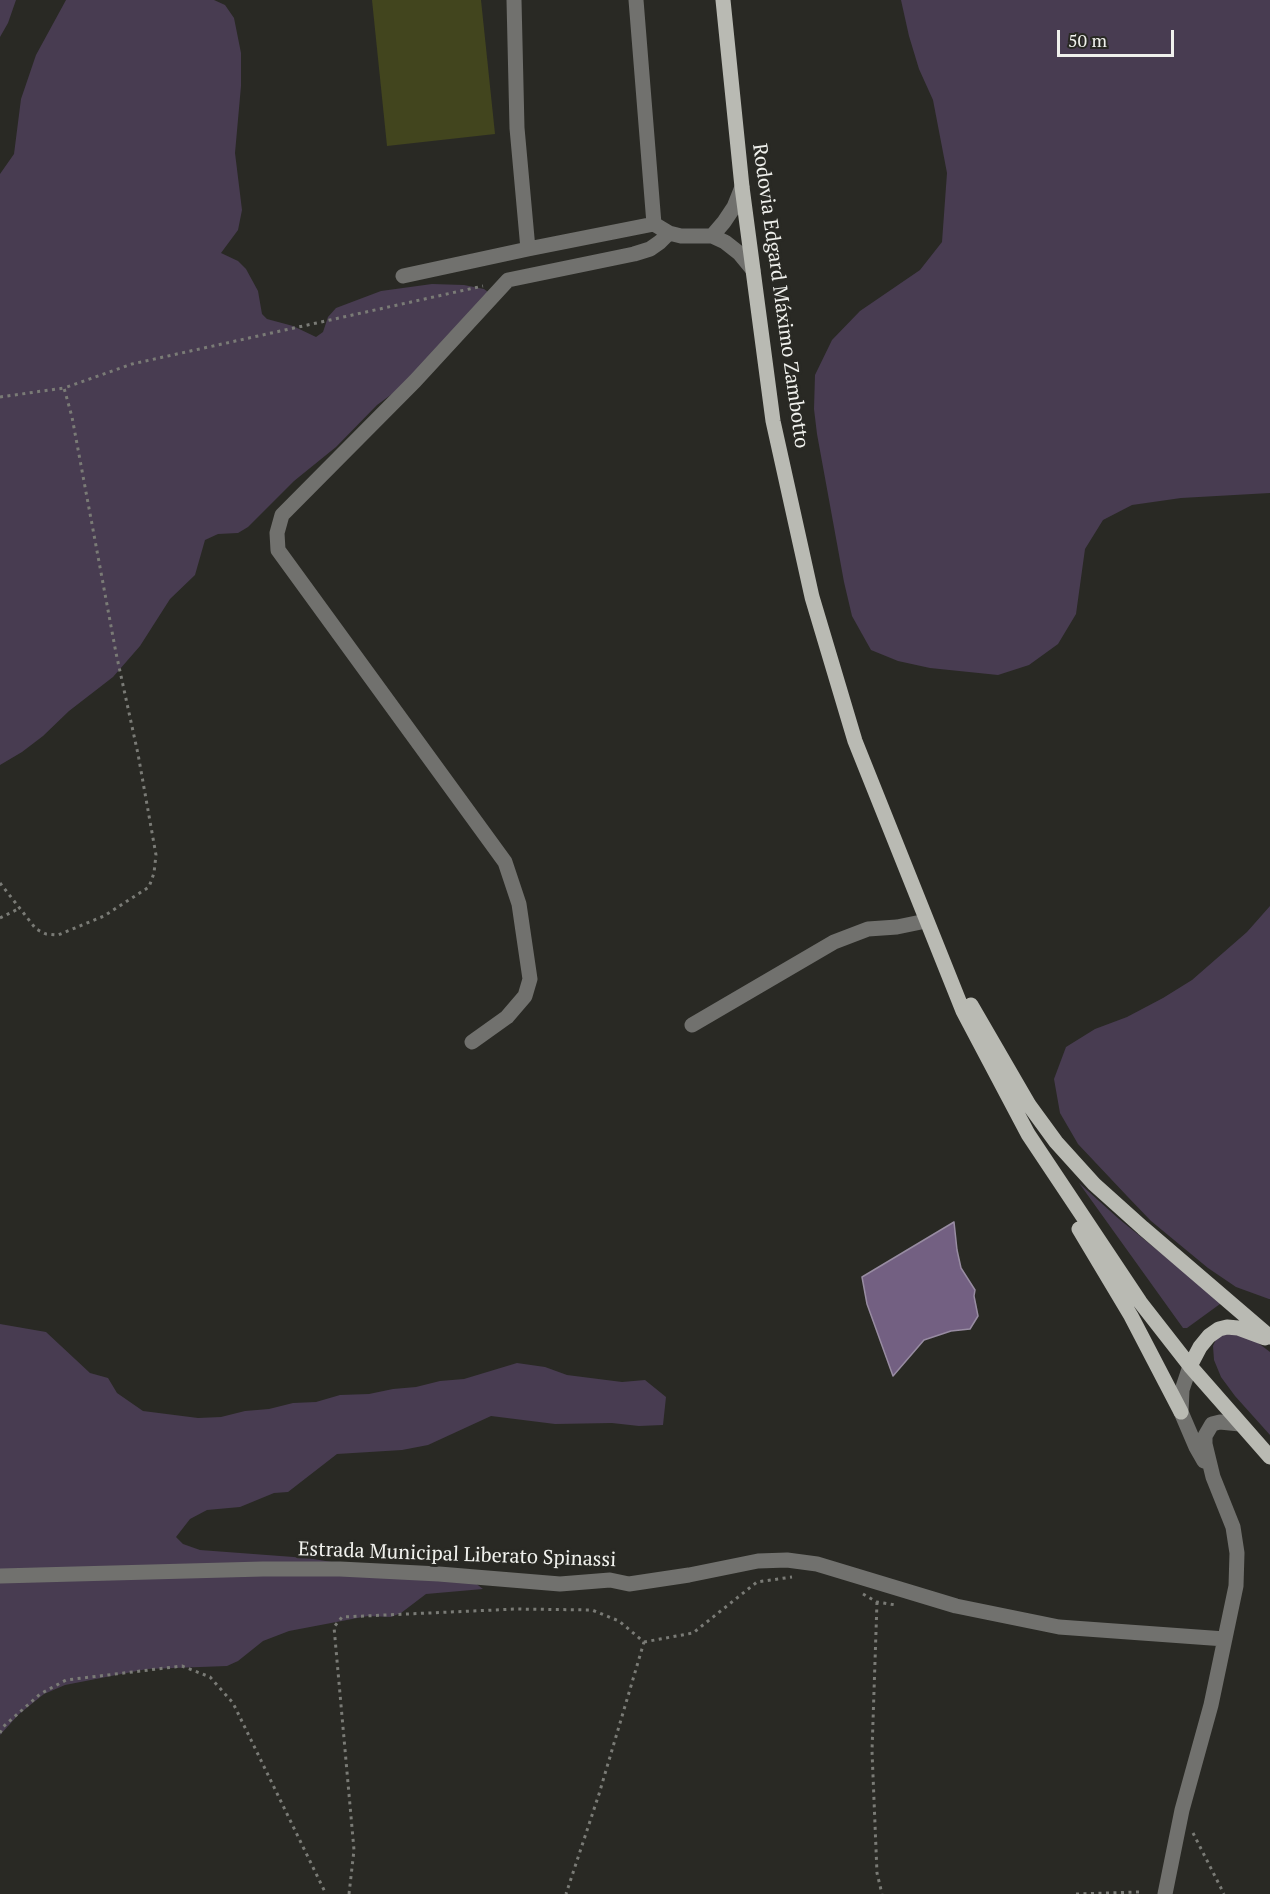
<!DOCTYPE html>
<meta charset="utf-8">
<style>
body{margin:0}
#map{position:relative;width:1270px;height:1894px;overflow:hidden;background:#292924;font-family:"PT Serif",serif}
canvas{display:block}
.scale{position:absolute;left:1057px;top:30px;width:117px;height:27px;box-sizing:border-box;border:3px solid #f0f1ed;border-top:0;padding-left:8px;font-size:18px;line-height:21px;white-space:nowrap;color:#f0f1ed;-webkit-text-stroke:4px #292924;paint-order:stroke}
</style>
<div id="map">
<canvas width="1270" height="1894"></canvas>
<div class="scale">50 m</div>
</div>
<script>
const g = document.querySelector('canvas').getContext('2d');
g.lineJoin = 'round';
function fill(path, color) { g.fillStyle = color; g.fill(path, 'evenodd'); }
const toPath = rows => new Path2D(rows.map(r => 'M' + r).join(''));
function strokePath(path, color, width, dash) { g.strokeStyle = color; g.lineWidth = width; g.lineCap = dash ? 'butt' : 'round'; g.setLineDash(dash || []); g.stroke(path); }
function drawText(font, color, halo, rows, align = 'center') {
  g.font = font + ' "PT Serif",serif'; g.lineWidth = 6; g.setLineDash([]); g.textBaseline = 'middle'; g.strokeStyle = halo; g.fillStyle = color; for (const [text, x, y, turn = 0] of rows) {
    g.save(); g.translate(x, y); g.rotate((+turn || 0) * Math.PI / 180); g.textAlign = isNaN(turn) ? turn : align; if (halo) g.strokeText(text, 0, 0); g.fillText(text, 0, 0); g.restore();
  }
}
fill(toPath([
 [0,0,16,0,8,23,0,37],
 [66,0,214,0,225,5,234,18,241,53,241,86,235,153,242,210,238,230,221,253,238,261,246,269,258,291,262,314,267,319,293,326,316,337,323,332,328,317,336,308,381,291,432,284,464,285,484,289,496,298,415,377,377,405,336,447,294,481,248,527,238,533,218,534,205,540,195,575,170,599,140,646,113,677,69,711,43,736,22,752,0,765,0,174,14,154,21,99,36,55],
 [901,0,1270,0,1270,493,1181,498,1132,505,1103,520,1085,549,1076,614,1058,644,1029,665,998,675,930,668,898,661,871,650,852,616,844,582,817,434,814,409,815,375,832,340,860,311,920,270,942,242,947,173,933,100,919,69,909,36],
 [1270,906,1270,1299,1269,1299,1236,1287,1208,1268,1151,1221,1127,1196,1078,1144,1060,1113,1054,1079,1066,1047,1095,1029,1127,1017,1163,998,1192,980,1247,932],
 [1079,1183,1119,1219,1219,1300,1220,1304,1187,1328,1183,1328],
 [0,1324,46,1332,90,1373,108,1378,117,1393,143,1411,198,1418,221,1417,245,1411,269,1409,293,1403,316,1402,340,1395,369,1394,393,1389,416,1387,440,1381,464,1379,517,1363,545,1367,567,1375,622,1382,645,1380,666,1397,663,1425,639,1426,612,1423,555,1424,491,1416,428,1445,402,1450,337,1454,288,1492,274,1493,240,1507,207,1510,190,1519,176,1537,183,1544,200,1550,307,1558,369,1568,474,1582,483,1589,426,1594,401,1613,391,1617,368,1616,289,1631,263,1641,238,1661,227,1666,147,1669,65,1685,44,1694,19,1714,0,1735],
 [1228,1330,1249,1336,1270,1352,1270,1435,1235,1396,1221,1377,1214,1360,1213,1346,1218,1335]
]), '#483c51');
const water = toPath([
 [954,1222,957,1250,961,1268,975,1290,974,1296,978,1316,970,1329,951,1331,924,1340,893,1376,867,1304,862,1277,954,1222]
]);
fill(water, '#736082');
strokePath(water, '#988ca2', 1.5);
fill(toPath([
 [372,0,481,0,495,134,387,146]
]), '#42451e');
strokePath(toPath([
 [0,397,64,388],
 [0,883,36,929,46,934,58,935,104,916,149,887,154,873,156,855,138,754,116,653,72,417,64,388,132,364,483,286],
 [0,918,20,908],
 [863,1594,877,1602,896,1605],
 [877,1602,872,1751,877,1873,882,1894],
 [644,1642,693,1633,757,1582,792,1577],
 [0,1733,3,1727,40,1694,66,1680,182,1666,210,1677,233,1703,326,1894],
 [1193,1833,1224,1894],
 [349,1894,354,1850,334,1627,342,1617,516,1609,592,1610,619,1621,644,1642,599,1794,566,1894],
 [1076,1894,1139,1892]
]), '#7a7b76', 3, [3, 4.5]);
strokePath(toPath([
 [514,0,517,128,528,249],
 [636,0,654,224],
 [712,236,724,222,734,207,742,187],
 [403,276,528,249,654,224,669,233,681,236,712,236,725,242,739,253,753,270],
 [692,1025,834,942,868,929,897,927,926,921],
 [472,1042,507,1017,525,996,530,979,519,904,505,862,278,550,277,533,282,515,415,381,508,280,634,254,650,249,660,242,669,233],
 [1190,1366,1182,1390,1181,1412,1196,1447,1204,1461],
 [0,1576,263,1569,340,1569,439,1574,560,1584,610,1580,629,1584,689,1575,758,1561,787,1560,817,1564,956,1606,1059,1627,1225,1639],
 [1165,1894,1182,1810,1211,1705,1236,1586,1237,1553,1233,1527,1213,1477,1205,1444,1205,1436,1212,1424,1220,1422,1240,1424]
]), '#71716e', 15);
strokePath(toPath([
 [723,0,742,187,773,421,812,597,855,741,963,1011,1028,1134,1140,1302,1190,1366,1270,1457],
 [971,1005,1029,1105,1056,1142,1094,1184,1143,1228,1270,1337],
 [1079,1229,1131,1316,1181,1412],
 [1190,1366,1200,1347,1209,1336,1219,1329,1227,1327,1238,1328,1265,1338]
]), '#b9bab3', 15);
drawText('20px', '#f0f1ed', '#292924', [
 ["Rodovia Edgard Máximo Zambotto",780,296,82],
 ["Estrada Municipal Liberato Spinassi",457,1555,2]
]);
</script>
